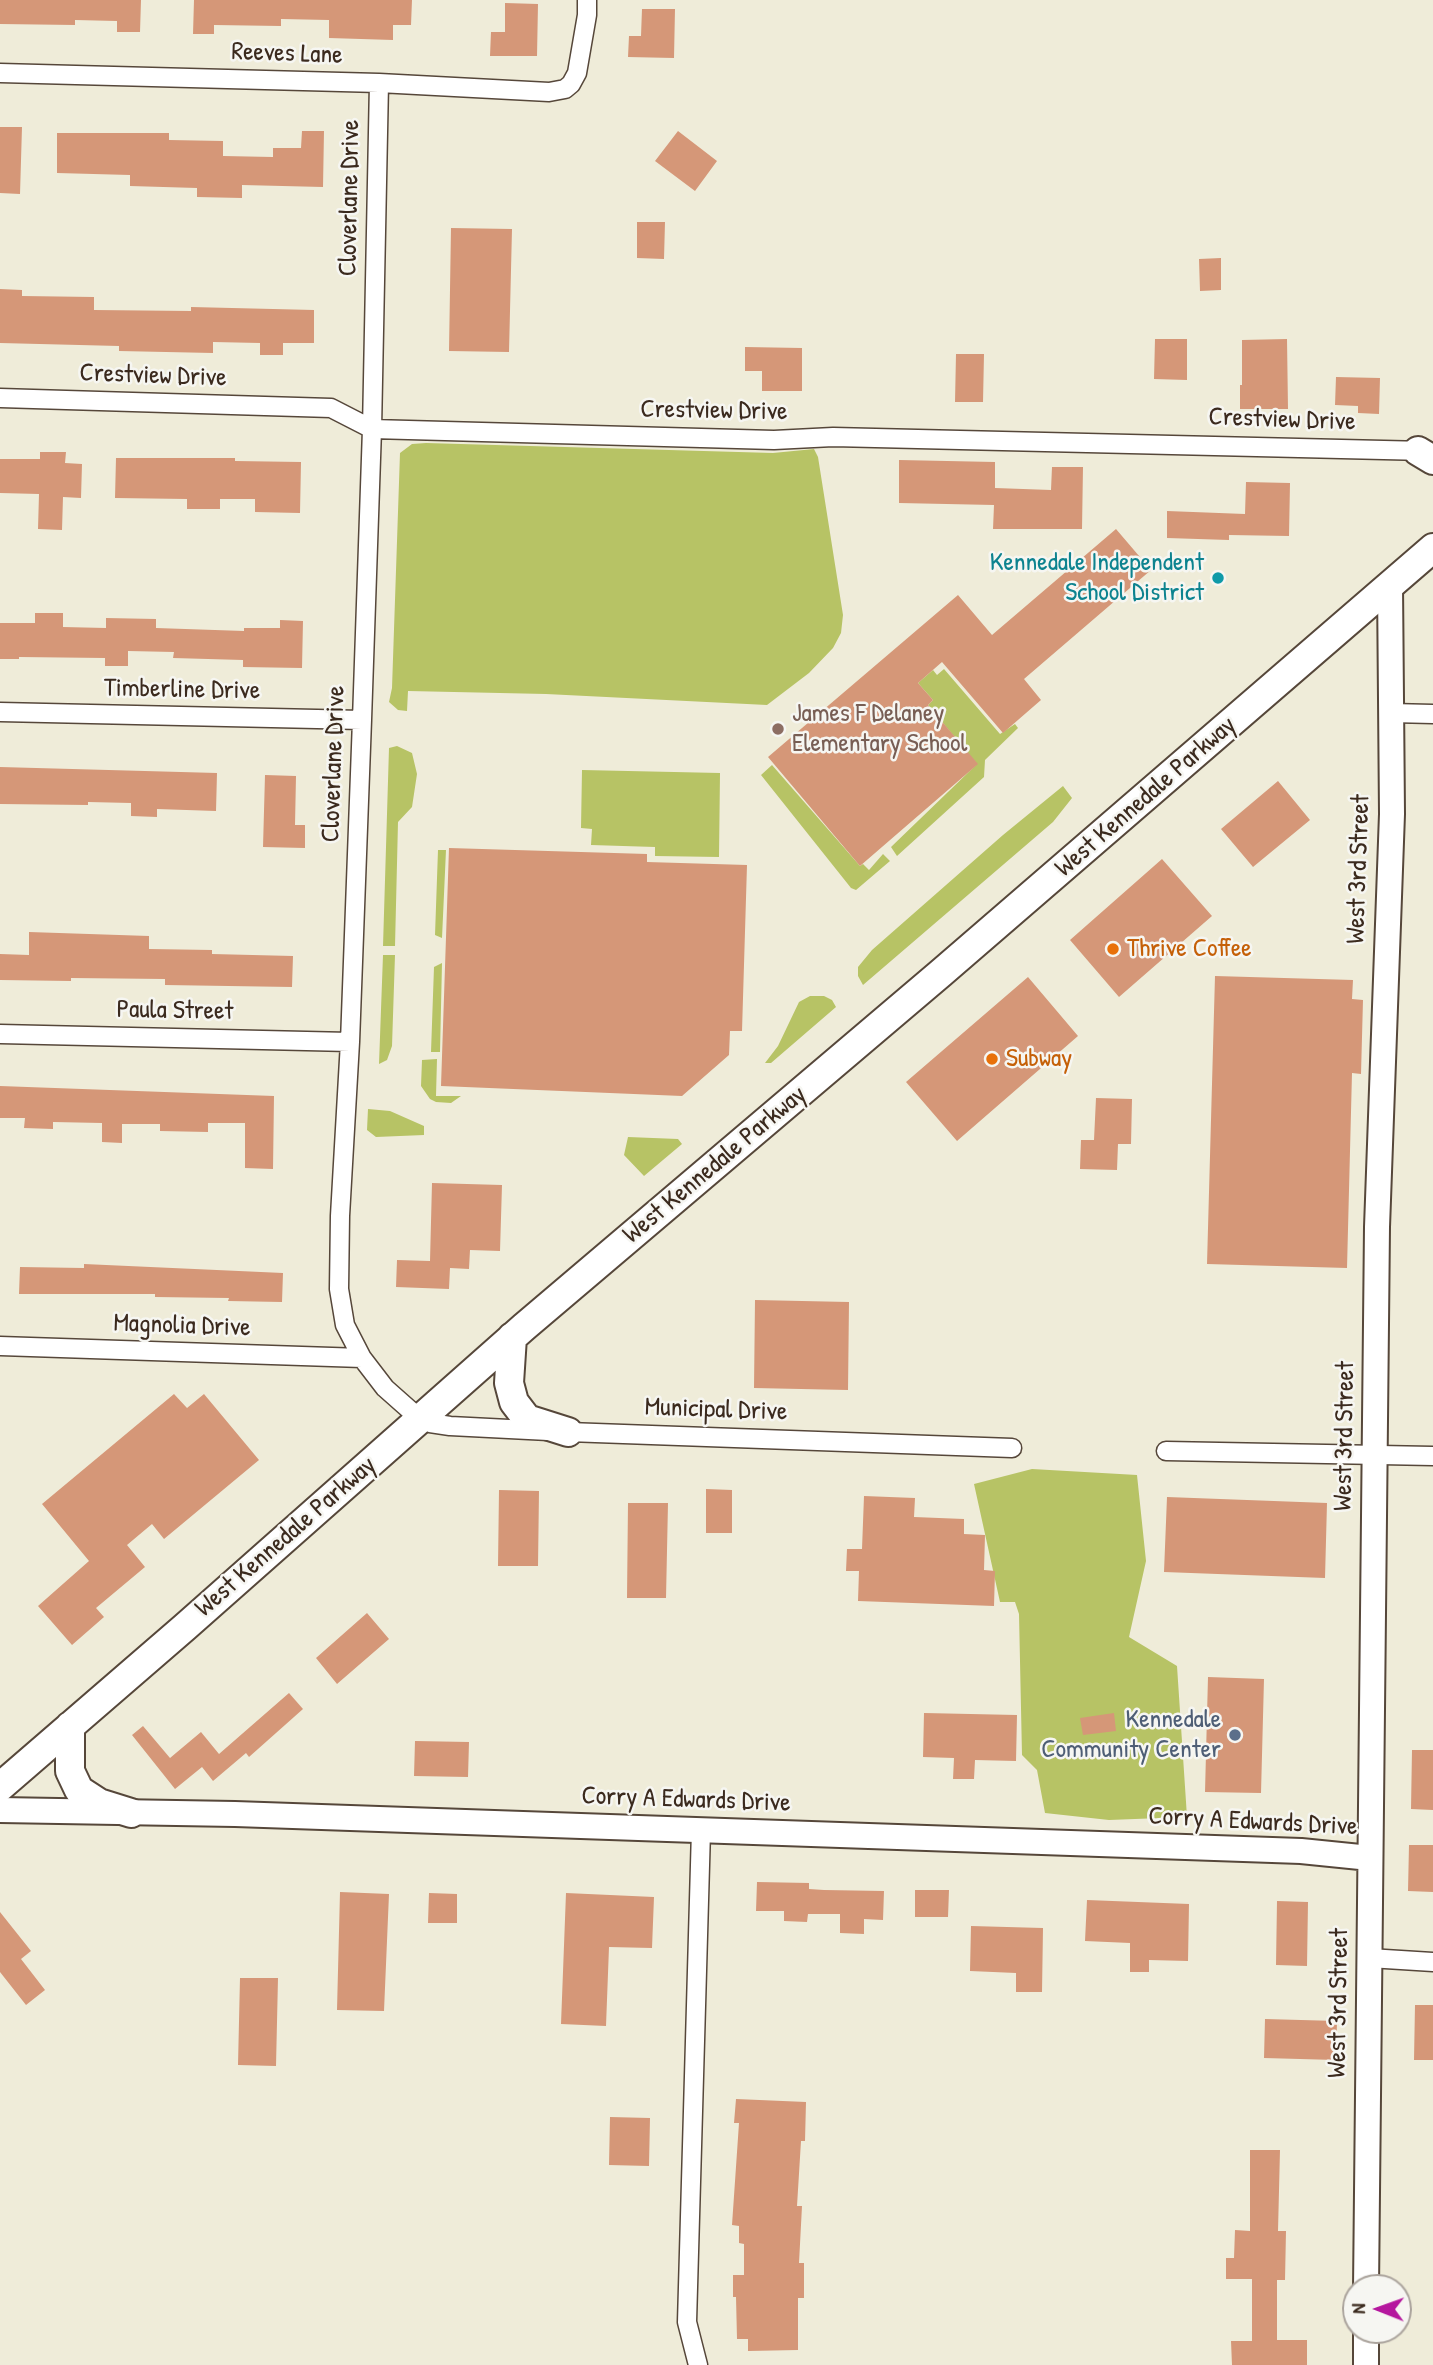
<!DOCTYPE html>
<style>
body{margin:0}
#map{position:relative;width:1433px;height:2365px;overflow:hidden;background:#efecd9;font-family:"Patrick Hand",sans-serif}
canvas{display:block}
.north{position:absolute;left:1342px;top:2274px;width:70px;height:70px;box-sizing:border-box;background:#f6f6f2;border:2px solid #aba49d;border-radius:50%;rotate:271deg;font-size:19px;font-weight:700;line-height:28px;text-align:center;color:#3b2a1e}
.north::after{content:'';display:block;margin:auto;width:24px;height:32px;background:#b5179e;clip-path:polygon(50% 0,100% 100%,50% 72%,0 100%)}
</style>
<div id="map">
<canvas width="1433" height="2365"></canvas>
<div class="north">N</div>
</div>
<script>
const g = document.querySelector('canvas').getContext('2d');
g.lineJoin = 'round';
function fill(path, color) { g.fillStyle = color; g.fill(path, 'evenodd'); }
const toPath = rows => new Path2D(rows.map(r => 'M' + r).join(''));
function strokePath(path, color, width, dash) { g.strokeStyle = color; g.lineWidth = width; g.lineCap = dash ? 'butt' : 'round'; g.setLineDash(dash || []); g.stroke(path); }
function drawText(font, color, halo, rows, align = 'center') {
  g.font = font + ' "Patrick Hand",sans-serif'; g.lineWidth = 5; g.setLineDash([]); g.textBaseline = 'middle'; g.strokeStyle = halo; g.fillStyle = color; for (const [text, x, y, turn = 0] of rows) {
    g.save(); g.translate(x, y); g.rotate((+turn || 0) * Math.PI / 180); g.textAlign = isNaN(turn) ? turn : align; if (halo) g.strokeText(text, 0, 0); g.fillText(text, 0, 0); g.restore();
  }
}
fill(toPath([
 [426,443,773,453,814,449,818,457,843,615,841,633,833,648,809,673,767,705,546,694,408,691,407,711,398,710,389,702,392,688,400,453,412,444],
 [944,669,1000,734,1015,724,1018,728,985,760,984,777,897,856,891,847,977,764,928,705,933,700,918,683,933,670,937,675],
 [397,746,412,753,417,774,412,807,398,822,395,946,383,946,389,748],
 [772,765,860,866,863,864,869,870,883,854,890,861,856,890,851,888,761,775],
 [582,770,720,773,719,857,655,856,655,847,591,845,592,829,581,828],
 [1063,786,1072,798,1053,822,863,985,858,976,858,967,872,950,1003,835],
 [438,850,446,850,442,938,435,935],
 [383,955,395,955,392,1046,387,1060,379,1064],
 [442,963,440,1052,431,1052,434,967],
 [810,996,824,996,832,1000,836,1007,771,1063,765,1063,778,1046,799,1002],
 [437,1059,436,1096,461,1096,451,1103,436,1102,430,1099,421,1086,422,1060],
 [368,1109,390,1111,424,1126,424,1135,376,1137,367,1130],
 [628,1137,678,1139,682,1144,644,1176,624,1155],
 [1032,1469,1137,1475,1146,1561,1129,1637,1177,1666,1187,1817,1109,1820,1045,1813,1037,1770,1022,1755,1019,1614,1015,1602,1000,1602,974,1484]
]), '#b7c365');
fill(toPath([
 [0,0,141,0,140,32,117,32,117,21,75,20,75,25,0,24],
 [194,0,412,0,411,25,393,25,393,40,329,38,329,20,281,19,281,26,214,25,214,34,193,34],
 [505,3,538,4,537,56,490,56,491,32,505,32],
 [642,9,675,9,674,58,628,57,629,36,641,36],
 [0,127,22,127,20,194,0,193],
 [302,131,324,131,323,187,242,185,242,198,197,197,197,188,130,186,130,175,57,173,57,133,169,133,169,140,223,141,223,156,273,157,273,148,301,148],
 [678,131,717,161,695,191,655,161],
 [637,222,665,222,664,259,637,258],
 [451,228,512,229,509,352,449,351],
 [1221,258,1221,290,1200,291,1199,259],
 [0,289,22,290,22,296,94,297,94,310,191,311,191,307,314,310,314,343,283,343,283,355,260,355,260,343,213,342,213,353,119,351,119,346,0,343],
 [1155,339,1187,339,1187,380,1154,379],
 [1287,339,1288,409,1240,409,1240,385,1242,385,1242,340],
 [745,347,802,348,802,391,762,391,762,371,745,371],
 [956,354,984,354,983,402,955,402],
 [1336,377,1380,378,1379,414,1358,413,1358,406,1335,405],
 [40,452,66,452,65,463,82,464,81,498,63,497,62,530,38,529,39,494,0,493,0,459,40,459],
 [116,458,235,458,235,461,301,462,300,513,255,512,255,499,220,499,220,509,187,509,187,499,115,498],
 [899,460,995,462,995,488,1051,490,1052,467,1083,467,1082,529,993,529,994,505,899,503],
 [1246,482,1290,483,1289,536,1229,535,1229,540,1167,538,1167,511,1245,514],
 [1116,529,1151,570,1024,679,1041,700,1003,733,942,662,918,683,933,700,928,705,978,764,860,866,768,757,958,595,992,635],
 [35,613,63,613,63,627,106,628,106,618,156,619,156,628,244,631,244,628,280,628,280,620,303,621,302,668,243,667,243,660,173,658,174,652,128,651,128,666,105,666,105,658,19,657,19,659,0,659,0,623,35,623],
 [0,767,217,773,216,811,157,809,157,817,131,816,131,803,88,802,88,805,0,804],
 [265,775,296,776,295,825,305,825,305,848,263,847],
 [1278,781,1310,820,1253,867,1221,829],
 [449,848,647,854,647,862,747,865,742,1031,730,1031,729,1055,682,1096,441,1086],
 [1162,859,1212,916,1119,997,1070,940],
 [29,932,149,936,149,949,212,950,212,954,293,956,292,987,165,985,165,979,71,978,71,981,0,980,0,954,29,955],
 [1215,976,1353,980,1352,999,1363,1000,1361,1074,1352,1073,1347,1268,1207,1264],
 [1028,977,1078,1036,957,1141,906,1082],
 [0,1086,274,1096,273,1169,245,1168,245,1123,208,1123,208,1132,160,1131,160,1124,122,1124,122,1143,102,1142,102,1123,53,1122,53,1129,24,1128,25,1118,0,1118],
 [1096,1098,1132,1099,1131,1144,1118,1144,1117,1170,1080,1169,1081,1140,1094,1140],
 [432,1183,502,1185,500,1251,470,1250,469,1269,450,1268,449,1289,396,1287,397,1260,430,1261],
 [84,1264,283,1273,282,1302,228,1301,229,1298,155,1297,155,1294,19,1294,20,1267,84,1268],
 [755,1300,849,1302,848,1390,754,1388],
 [174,1394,187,1408,204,1394,259,1460,164,1539,152,1524,127,1545,145,1567,96,1608,104,1617,72,1645,38,1606,89,1561,42,1504],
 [706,1489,732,1490,732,1533,706,1533],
 [499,1490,539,1491,538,1566,498,1566],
 [864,1496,915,1498,914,1517,964,1519,964,1534,985,1535,984,1570,995,1571,994,1606,858,1601,859,1571,846,1571,847,1549,862,1549],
 [1167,1497,1327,1503,1325,1578,1164,1572],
 [628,1503,668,1503,666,1598,627,1598],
 [367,1613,389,1639,337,1684,316,1658],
 [1208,1677,1264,1679,1261,1793,1205,1792],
 [289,1693,303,1709,249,1757,246,1753,213,1781,202,1767,175,1789,132,1735,143,1726,170,1758,201,1732,219,1754],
 [924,1713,1017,1715,1016,1761,975,1760,974,1779,953,1779,954,1758,923,1757],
 [1114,1713,1116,1731,1083,1735,1080,1718],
 [415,1741,469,1742,468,1777,414,1776],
 [1412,1750,1433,1750,1433,1810,1411,1809],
 [1409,1845,1433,1845,1433,1892,1408,1891],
 [757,1882,809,1883,809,1889,824,1890,884,1891,883,1920,864,1919,864,1934,840,1933,840,1914,808,1914,807,1922,784,1921,784,1911,756,1911],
 [915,1890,949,1890,948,1917,915,1917],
 [340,1892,389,1894,384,2011,337,2010],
 [429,1893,457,1894,457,1923,428,1923],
 [566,1893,654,1897,652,1948,609,1947,606,2026,561,2024],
 [1087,1900,1189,1904,1188,1961,1149,1960,1149,1972,1130,1972,1130,1943,1085,1941],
 [1277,1901,1308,1902,1307,1966,1276,1965],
 [0,1912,31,1951,21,1959,45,1990,26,2005,0,1972],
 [971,1926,1043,1928,1042,1992,1016,1992,1016,1973,970,1971],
 [240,1978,278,1978,276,2066,238,2065],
 [1415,2005,1433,2005,1433,2060,1414,2060],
 [1265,2019,1337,2021,1336,2060,1264,2058],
 [736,2099,806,2102,805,2141,801,2141,797,2206,802,2206,799,2263,804,2263,804,2298,798,2298,798,2350,748,2351,748,2339,737,2339,736,2297,733,2297,733,2275,744,2275,744,2244,739,2243,739,2226,732,2225,739,2123,734,2123],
 [610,2117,650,2118,649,2166,609,2165],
 [1250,2150,1280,2150,1278,2231,1286,2231,1285,2280,1277,2280,1277,2340,1307,2340,1307,2365,1232,2365,1231,2341,1252,2341,1252,2279,1226,2279,1226,2258,1234,2258,1235,2230,1250,2231]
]), '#d59778');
const street = toPath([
 [0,73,379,83,549,92,565,89,571,84,577,73,587,15,587,0],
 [379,83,372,429,362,720,350,1042,340,1216,339,1289,345,1325,362,1358,385,1388,420,1419,430,1423,450,1426,568,1432,1012,1448],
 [0,398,331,408,372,429,774,440,833,437,1426,451],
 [0,712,362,720],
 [1391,713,1433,714],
 [0,1034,350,1042],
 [0,1346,362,1358],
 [1166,1451,1433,1456],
 [1369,1958,1433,1962],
 [698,2365,687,2322,701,1830]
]);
const secondary = toPath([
 [0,1810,235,1814,1301,1851,1370,1858],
 [1366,2288,1377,1227,1392,814,1390,585],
 [1366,2365,1366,2330]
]);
const primary = toPath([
 [1418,451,1433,460],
 [512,1337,509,1383,514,1402,527,1419,568,1432],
 [70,1726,70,1771,79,1790,99,1803,131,1813],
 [0,1787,185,1627,524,1327,941,973,1433,548]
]);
strokePath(street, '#56473a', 21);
strokePath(secondary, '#56473a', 28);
strokePath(primary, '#56473a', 32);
strokePath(street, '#fff', 18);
strokePath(secondary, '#fff', 24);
strokePath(primary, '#fff', 28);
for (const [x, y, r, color] of [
 [1218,578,7,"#0f9aa8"],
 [778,729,7,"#8d6e63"],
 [1113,949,7,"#e8710a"],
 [992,1059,7,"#e8710a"],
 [1235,1735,7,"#5c6f8a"]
]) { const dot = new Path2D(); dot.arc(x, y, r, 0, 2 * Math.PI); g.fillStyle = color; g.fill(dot); strokePath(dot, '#f6f6f2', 2.5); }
drawText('26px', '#3b2a1e', '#f6f6f2', [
 ["Reeves Lane",287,54,2],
 ["Cloverlane Drive",350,198,-89],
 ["Crestview Drive",153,376,2],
 ["Crestview Drive",714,411,1],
 ["Crestview Drive",1282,420,2],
 ["Timberline Drive",182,690,1],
 ["Cloverlane Drive",334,764,-88],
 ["West Kennedale Parkway",1146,797,-41],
 ["West 3rd Street",1359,869,-88],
 ["Paula Street",175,1011,1],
 ["West Kennedale Parkway",715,1165,-40],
 ["Magnolia Drive",182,1326,2],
 ["Municipal Drive",716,1410,2],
 ["West 3rd Street",1345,1436,-89],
 ["West Kennedale Parkway",286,1537,-41],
 ["Corry A Edwards Drive",686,1800,2],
 ["Corry A Edwards Drive",1253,1822,3],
 ["West 3rd Street",1339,2003,-89]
]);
drawText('26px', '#0d838f', '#f6f6f2', [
 ["Kennedale Independent",1204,563],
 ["School District",1204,593]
], 'right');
drawText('26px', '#785e54', '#f6f6f2', [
 ["James F Delaney",792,714],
 ["Elementary School",792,744]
], 'left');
drawText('26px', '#c56008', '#f6f6f2', [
 ["Thrive Coffee",1127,949],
 ["Subway",1006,1059]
], 'left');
drawText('26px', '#4e5e75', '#f6f6f2', [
 ["Kennedale",1221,1720],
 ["Community Center",1221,1750]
], 'right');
</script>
